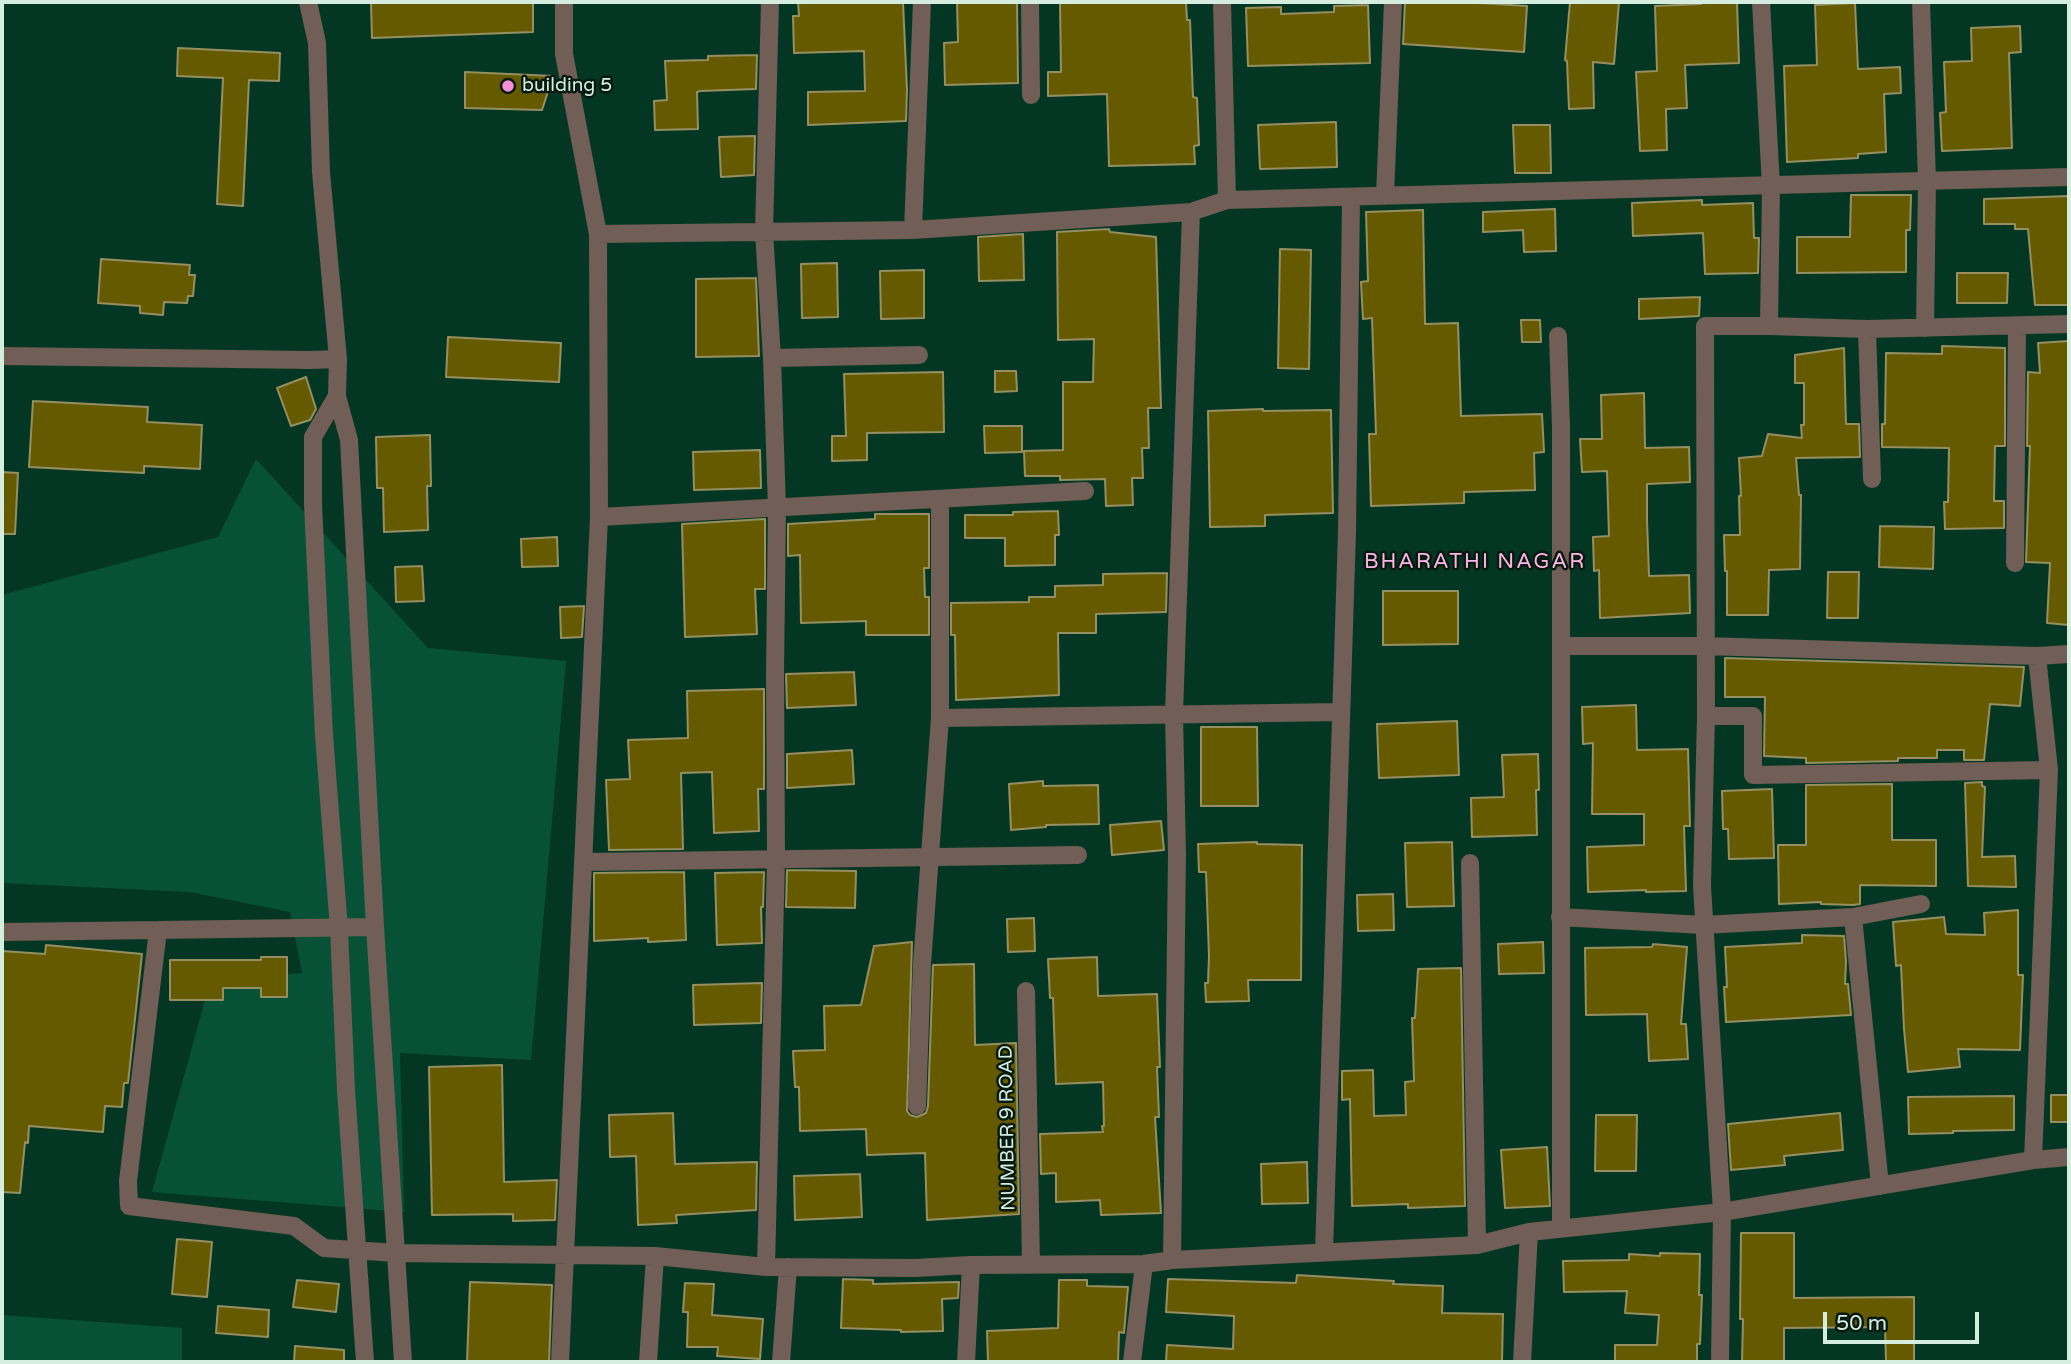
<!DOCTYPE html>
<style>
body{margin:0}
#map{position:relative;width:2071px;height:1364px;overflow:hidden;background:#043723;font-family:"Varela Round",sans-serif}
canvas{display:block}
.frame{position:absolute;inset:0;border:4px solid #d5eddf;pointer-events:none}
.scale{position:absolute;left:1823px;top:1312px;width:156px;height:32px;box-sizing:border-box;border:4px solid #d5eddf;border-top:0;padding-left:9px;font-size:21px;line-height:24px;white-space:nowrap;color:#d5eddf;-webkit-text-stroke:5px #071a11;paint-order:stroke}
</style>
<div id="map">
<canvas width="2071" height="1364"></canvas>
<div class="frame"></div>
<div class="scale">50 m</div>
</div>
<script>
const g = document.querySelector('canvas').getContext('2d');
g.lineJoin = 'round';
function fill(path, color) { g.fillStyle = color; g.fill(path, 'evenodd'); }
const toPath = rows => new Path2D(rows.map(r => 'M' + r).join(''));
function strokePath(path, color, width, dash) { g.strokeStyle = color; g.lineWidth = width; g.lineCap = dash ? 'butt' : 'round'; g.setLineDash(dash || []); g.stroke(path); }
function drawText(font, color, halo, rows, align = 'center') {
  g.font = font + ' "Varela Round",sans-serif'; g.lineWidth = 5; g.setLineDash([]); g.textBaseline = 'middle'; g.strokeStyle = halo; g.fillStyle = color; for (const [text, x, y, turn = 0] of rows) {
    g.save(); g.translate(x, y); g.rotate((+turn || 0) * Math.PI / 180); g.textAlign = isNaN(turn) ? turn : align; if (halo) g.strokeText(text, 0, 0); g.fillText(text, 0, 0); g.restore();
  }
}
fill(toPath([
 [256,459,428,648,566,661,531,1060,400,1053,404,1212,152,1192,210,982,302,973,290,912,190,892,2,883,2,595,218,537],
 [2,1315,182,1328,182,1362,2,1362]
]), '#075236');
const building = toPath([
 [371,2,533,2,533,32,372,38,371,2],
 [798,2,903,2,907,90,906,121,808,125,808,92,865,91,864,51,794,53,793,16,799,16,798,2],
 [957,2,1017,2,1018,83,945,85,944,43,958,42,957,2],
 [1060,2,1186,2,1187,20,1190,20,1193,97,1197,98,1199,145,1194,146,1195,164,1109,166,1107,94,1048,96,1048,72,1061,72,1060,2],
 [1405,2,1463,2,1527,6,1524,52,1403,44,1405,2],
 [1570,2,1619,2,1614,64,1593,62,1594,108,1569,109,1567,61,1565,60,1570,2],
 [1701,2,1737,2,1739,63,1685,65,1687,108,1666,109,1667,150,1640,151,1636,72,1657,71,1655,6,1701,4,1701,2],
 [1855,3,1858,69,1900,67,1901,93,1884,94,1886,152,1858,154,1858,158,1787,162,1784,66,1817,65,1815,5,1855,3],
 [1368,5,1370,63,1248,66,1246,8,1281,7,1281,14,1334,12,1334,6,1368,5],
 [2020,26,2021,52,2009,53,2012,148,1942,151,1940,113,1946,112,1944,62,1972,61,1971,28,2020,26],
 [178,48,280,53,279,81,249,80,243,206,217,204,223,78,177,76,178,48],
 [757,55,756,89,700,91,697,92,698,129,655,130,654,101,667,100,665,61,708,60,708,56,757,55],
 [465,72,553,76,542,110,465,108,465,72],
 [1336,122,1337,167,1260,169,1258,125,1336,122],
 [1513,125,1550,125,1551,173,1515,173,1513,125],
 [755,136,754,175,721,177,719,137,755,136],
 [1851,195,1911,195,1910,230,1906,230,1906,272,1797,273,1797,237,1850,237,1851,195],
 [2069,196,2069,305,2035,305,2028,229,2015,229,2015,224,1984,224,1984,199,2069,196],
 [1702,200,1702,205,1753,203,1754,238,1759,238,1758,273,1705,274,1703,233,1633,236,1632,203,1702,200],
 [1555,209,1556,251,1524,252,1523,230,1483,232,1483,212,1555,209],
 [1423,210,1425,324,1458,323,1461,416,1542,414,1544,452,1534,453,1535,490,1464,492,1464,503,1371,506,1369,434,1376,434,1372,318,1363,319,1361,282,1368,281,1366,212,1423,210],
 [1109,229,1110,232,1156,237,1161,408,1148,408,1149,448,1142,448,1143,478,1132,478,1133,505,1106,506,1105,479,1060,480,1060,476,1025,476,1024,451,1063,450,1063,382,1093,382,1094,339,1058,340,1057,232,1109,229],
 [1023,234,1024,280,979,281,978,237,1023,234],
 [1280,249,1311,250,1309,369,1278,368,1280,249],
 [101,259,190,265,189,275,195,275,193,296,188,296,187,303,164,302,163,315,140,313,140,306,98,303,101,259],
 [837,263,838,317,802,318,801,264,837,263],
 [924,270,924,318,881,319,880,271,924,270],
 [1957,273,2008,273,2007,303,1957,303,1957,273],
 [756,278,759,356,696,357,696,279,756,278],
 [1700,297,1699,316,1639,319,1639,299,1700,297],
 [1521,320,1540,320,1541,342,1522,342,1521,320],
 [448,337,561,343,559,382,446,377,448,337],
 [2069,341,2069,625,2047,623,2050,563,2026,562,2030,446,2027,446,2028,372,2040,373,2038,343,2069,341],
 [1942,346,2005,348,2005,446,1995,446,1994,501,2004,501,2004,528,1945,529,1944,502,1948,502,1949,448,1882,447,1882,424,1885,424,1886,353,1942,354,1942,346],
 [1844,348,1846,424,1859,424,1860,457,1796,458,1799,495,1801,495,1800,569,1769,570,1768,615,1727,615,1727,571,1725,571,1724,535,1740,535,1739,496,1741,496,1739,458,1762,456,1768,434,1802,438,1801,425,1804,425,1804,383,1795,383,1795,355,1844,348],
 [995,371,1016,371,1017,391,995,392,995,371],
 [943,372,944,432,867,433,867,460,832,461,832,436,846,436,844,374,943,372],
 [306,377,316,409,310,420,291,426,277,388,306,377],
 [1644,393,1645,448,1689,447,1690,482,1647,484,1647,519,1649,576,1689,575,1690,613,1600,618,1599,570,1594,571,1593,537,1609,536,1607,471,1582,472,1580,439,1602,439,1601,395,1644,393],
 [33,401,148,407,147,422,202,425,200,469,144,466,144,473,29,467,33,401],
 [1263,409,1263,411,1331,410,1333,513,1265,515,1265,526,1210,527,1208,411,1263,409],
 [984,426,1022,426,1022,452,985,453,984,426],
 [430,435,431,486,427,486,428,530,384,532,383,488,377,488,376,437,430,435],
 [760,450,761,488,694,490,693,452,760,450],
 [2,472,18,473,15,534,2,534,2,472],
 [1058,511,1059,535,1055,535,1055,565,1005,566,1005,538,965,538,965,515,1013,515,1013,512,1058,511],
 [875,514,929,514,929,568,924,568,925,597,929,597,929,635,866,635,866,621,801,623,800,555,788,556,788,524,875,519,875,514],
 [765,519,765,589,755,589,757,634,685,637,682,524,765,519],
 [1880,526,1934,527,1933,569,1879,567,1880,526],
 [557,537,558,566,522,567,521,539,557,537],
 [422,566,424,601,396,602,395,567,422,566],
 [1828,572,1859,572,1858,618,1827,618,1828,572],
 [1167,573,1166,612,1096,614,1096,633,1058,633,1059,695,956,700,955,635,951,635,951,603,1029,602,1029,597,1055,597,1055,586,1103,585,1103,574,1167,573],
 [1383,591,1458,591,1458,644,1383,645,1383,591],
 [584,606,582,637,561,638,560,607,584,606],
 [1725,658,2024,667,2020,706,1990,704,1984,760,1964,760,1964,750,1937,750,1937,758,1898,758,1898,761,1806,763,1806,758,1764,756,1765,697,1725,697,1725,658],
 [854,672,856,705,787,708,786,674,854,672],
 [764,689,764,789,758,789,759,831,714,833,712,772,681,773,683,849,609,850,606,780,630,779,628,740,688,738,687,691,764,689],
 [1636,705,1637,750,1688,749,1690,826,1684,826,1686,891,1646,892,1646,890,1588,892,1587,847,1644,845,1644,814,1592,814,1593,743,1583,744,1582,707,1636,705],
 [1457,721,1459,775,1379,778,1377,724,1457,721],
 [1201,727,1257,727,1258,806,1201,806,1201,727],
 [852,750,854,784,787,788,787,754,852,750],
 [1538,754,1539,790,1536,790,1537,835,1472,837,1471,798,1504,797,1502,755,1538,754],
 [1043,781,1043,786,1098,785,1099,824,1046,825,1046,827,1011,830,1009,784,1043,781],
 [1982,782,1982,786,1985,787,1982,857,2015,856,2016,887,1968,886,1965,783,1982,782],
 [1892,784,1892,840,1936,840,1936,886,1860,885,1860,904,1853,905,1821,904,1821,902,1779,904,1778,845,1806,845,1806,785,1892,784],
 [1772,789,1774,858,1729,859,1728,829,1723,829,1722,791,1772,789],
 [1161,821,1164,850,1112,855,1110,825,1161,821],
 [1257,842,1257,844,1302,845,1301,980,1248,980,1249,1001,1206,1002,1205,983,1208,983,1209,956,1206,872,1199,872,1198,844,1257,842],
 [1452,842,1454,906,1407,907,1405,843,1452,842],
 [787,870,856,871,855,908,786,907,787,870],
 [684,872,686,940,648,942,648,938,594,941,594,873,684,872],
 [764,872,763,907,761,907,762,943,717,945,715,873,764,872],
 [1393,894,1394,930,1358,931,1357,895,1393,894],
 [2018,910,2018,975,2023,975,2020,1050,1958,1049,1960,1067,1908,1072,1904,1029,1901,965,1896,966,1893,922,1944,917,1946,934,1985,935,1984,913,2018,910],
 [1034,918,1035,951,1008,952,1007,919,1034,918],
 [1802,935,1844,936,1846,961,1845,984,1848,984,1851,1015,1726,1022,1724,987,1727,987,1725,947,1802,943,1802,935],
 [912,942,907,1111,910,1115,917,1117,926,1113,928,1106,933,965,974,964,975,1045,1016,1043,1019,1214,927,1220,925,1153,867,1155,866,1129,800,1131,799,1087,795,1087,793,1051,825,1050,824,1006,861,1005,874,946,912,942],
 [1543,942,1544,973,1499,974,1498,944,1543,942],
 [1653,944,1687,947,1681,1024,1686,1024,1688,1059,1649,1061,1647,1014,1586,1015,1585,948,1652,947,1653,944],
 [46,945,142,954,128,1083,124,1083,122,1107,105,1106,103,1132,29,1126,28,1143,25,1142,20,1193,2,1192,2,951,45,954,46,945],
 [261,957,287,957,287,997,261,997,261,988,223,988,223,1000,170,1000,170,960,261,960,261,957],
 [1097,957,1098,996,1157,994,1160,1067,1157,1067,1159,1117,1155,1117,1161,1213,1101,1215,1100,1200,1056,1202,1056,1173,1041,1174,1040,1134,1103,1132,1102,1126,1104,1126,1103,1082,1056,1084,1053,998,1050,998,1048,959,1097,957],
 [1461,968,1465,1206,1408,1208,1408,1204,1352,1206,1350,1099,1342,1100,1342,1071,1373,1070,1374,1116,1406,1115,1405,1082,1414,1081,1412,1018,1415,1018,1418,969,1461,968],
 [762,983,761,1023,694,1025,693,985,762,983],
 [502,1065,504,1182,557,1180,555,1220,513,1221,513,1214,432,1215,429,1067,502,1065],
 [2051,1095,2069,1095,2069,1122,2051,1122,2051,1095],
 [2014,1096,2014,1130,1953,1131,1953,1133,1909,1134,1908,1097,2014,1096],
 [673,1113,675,1164,757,1162,756,1210,676,1215,677,1223,638,1225,636,1156,610,1157,609,1115,673,1113],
 [1840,1113,1843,1150,1784,1156,1785,1165,1731,1170,1728,1124,1840,1113],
 [1596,1115,1637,1115,1636,1171,1595,1171,1596,1115],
 [1547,1147,1550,1206,1505,1208,1501,1150,1547,1147],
 [1307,1162,1308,1203,1262,1204,1261,1164,1307,1162],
 [860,1174,862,1217,795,1220,794,1176,860,1174],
 [1741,1233,1794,1233,1794,1298,1914,1297,1914,1362,1886,1362,1885,1327,1784,1328,1784,1362,1742,1362,1743,1319,1740,1319,1741,1233],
 [177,1239,212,1242,207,1297,172,1294,177,1239],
 [1660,1253,1700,1254,1699,1295,1702,1295,1700,1344,1697,1344,1697,1362,1615,1362,1615,1345,1657,1345,1659,1315,1625,1313,1627,1291,1564,1292,1563,1261,1629,1260,1629,1254,1660,1256,1660,1253],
 [1297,1275,1394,1281,1393,1284,1443,1286,1442,1313,1503,1314,1502,1362,1166,1362,1167,1345,1233,1349,1234,1316,1166,1312,1168,1279,1296,1283,1297,1275],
 [843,1279,873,1280,873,1284,959,1282,958,1298,942,1299,943,1331,901,1332,901,1330,841,1328,843,1279],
 [297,1280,339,1284,336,1312,293,1307,297,1280],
 [1059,1280,1087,1280,1087,1286,1128,1287,1124,1333,1119,1332,1118,1362,988,1362,987,1331,1058,1328,1059,1280],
 [470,1282,552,1285,549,1362,467,1362,470,1282],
 [685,1283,714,1284,712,1315,763,1319,760,1359,717,1356,718,1347,687,1347,688,1312,683,1312,685,1283],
 [218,1306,269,1310,268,1337,216,1333,218,1306],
 [295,1346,344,1350,344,1362,294,1362,295,1346]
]);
fill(building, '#655a00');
strokePath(building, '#958f62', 2);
strokePath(toPath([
 [308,2,317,43,321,172,338,359],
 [1030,2,1031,95],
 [1222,2,1227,200],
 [1761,2,1771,186,1769,326],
 [1921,2,1927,181,1925,328],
 [1385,196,1393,2],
 [913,230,922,2],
 [598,234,913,230,1191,212,1227,200,2069,177],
 [1867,329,1872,479],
 [1558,336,1561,427,1561,1228],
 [2,356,310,360,338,359,337,396,349,440,375,927,403,1362],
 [772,358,919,355],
 [337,396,313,437,313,504,324,735,339,929,346,1090,365,1362],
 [599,517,1085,491],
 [2015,563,2017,326],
 [1561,646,1705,646,2037,656,2069,654],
 [1706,716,1753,716,1753,775,2049,770],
 [940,718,1341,712],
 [583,862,1078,855],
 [1470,863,1477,1245],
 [1560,917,1703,925,1853,917,1921,904],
 [1853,917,1880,1186],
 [158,930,375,927],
 [2,932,158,930,128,1181,129,1206,294,1226,324,1248,396,1253,655,1256,766,1267,915,1268,971,1265,1144,1264,1172,1260,1477,1245,1529,1232,1722,1212,2033,1160,2069,1157],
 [1026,991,1031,1264],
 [917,1106,922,964,940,718,940,500],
 [2033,1160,2049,770,2037,656],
 [1324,1252,1347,532,1351,197],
 [1172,1260,1177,855,1174,714,1191,212],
 [766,1267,776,859,775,673,777,508,772,358,764,232,770,2],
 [560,1362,599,517,598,234,564,54,564,2],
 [648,1362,655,1256],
 [781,1362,788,1267],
 [966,1362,971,1265],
 [1132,1362,1144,1264],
 [1522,1362,1529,1232],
 [1720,1362,1722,1212,1702,886,1706,716,1705,326,1769,326,1867,329,2069,324]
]), '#715e56', 18);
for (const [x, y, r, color] of [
 [508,86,7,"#f591d2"]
]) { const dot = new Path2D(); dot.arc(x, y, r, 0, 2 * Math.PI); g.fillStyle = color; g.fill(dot); strokePath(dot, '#071a11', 2.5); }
drawText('19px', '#d5eddf', '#071a11', [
 ["building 5",522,86]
], 'left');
drawText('19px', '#d5eddf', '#071a11', [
 ["NUMBER 9 ROAD",1008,1128,-91]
]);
g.letterSpacing = '2px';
drawText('21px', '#feb6e3', '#071a11', [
 ["BHARATHI NAGAR",1475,562]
]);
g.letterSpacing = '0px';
</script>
